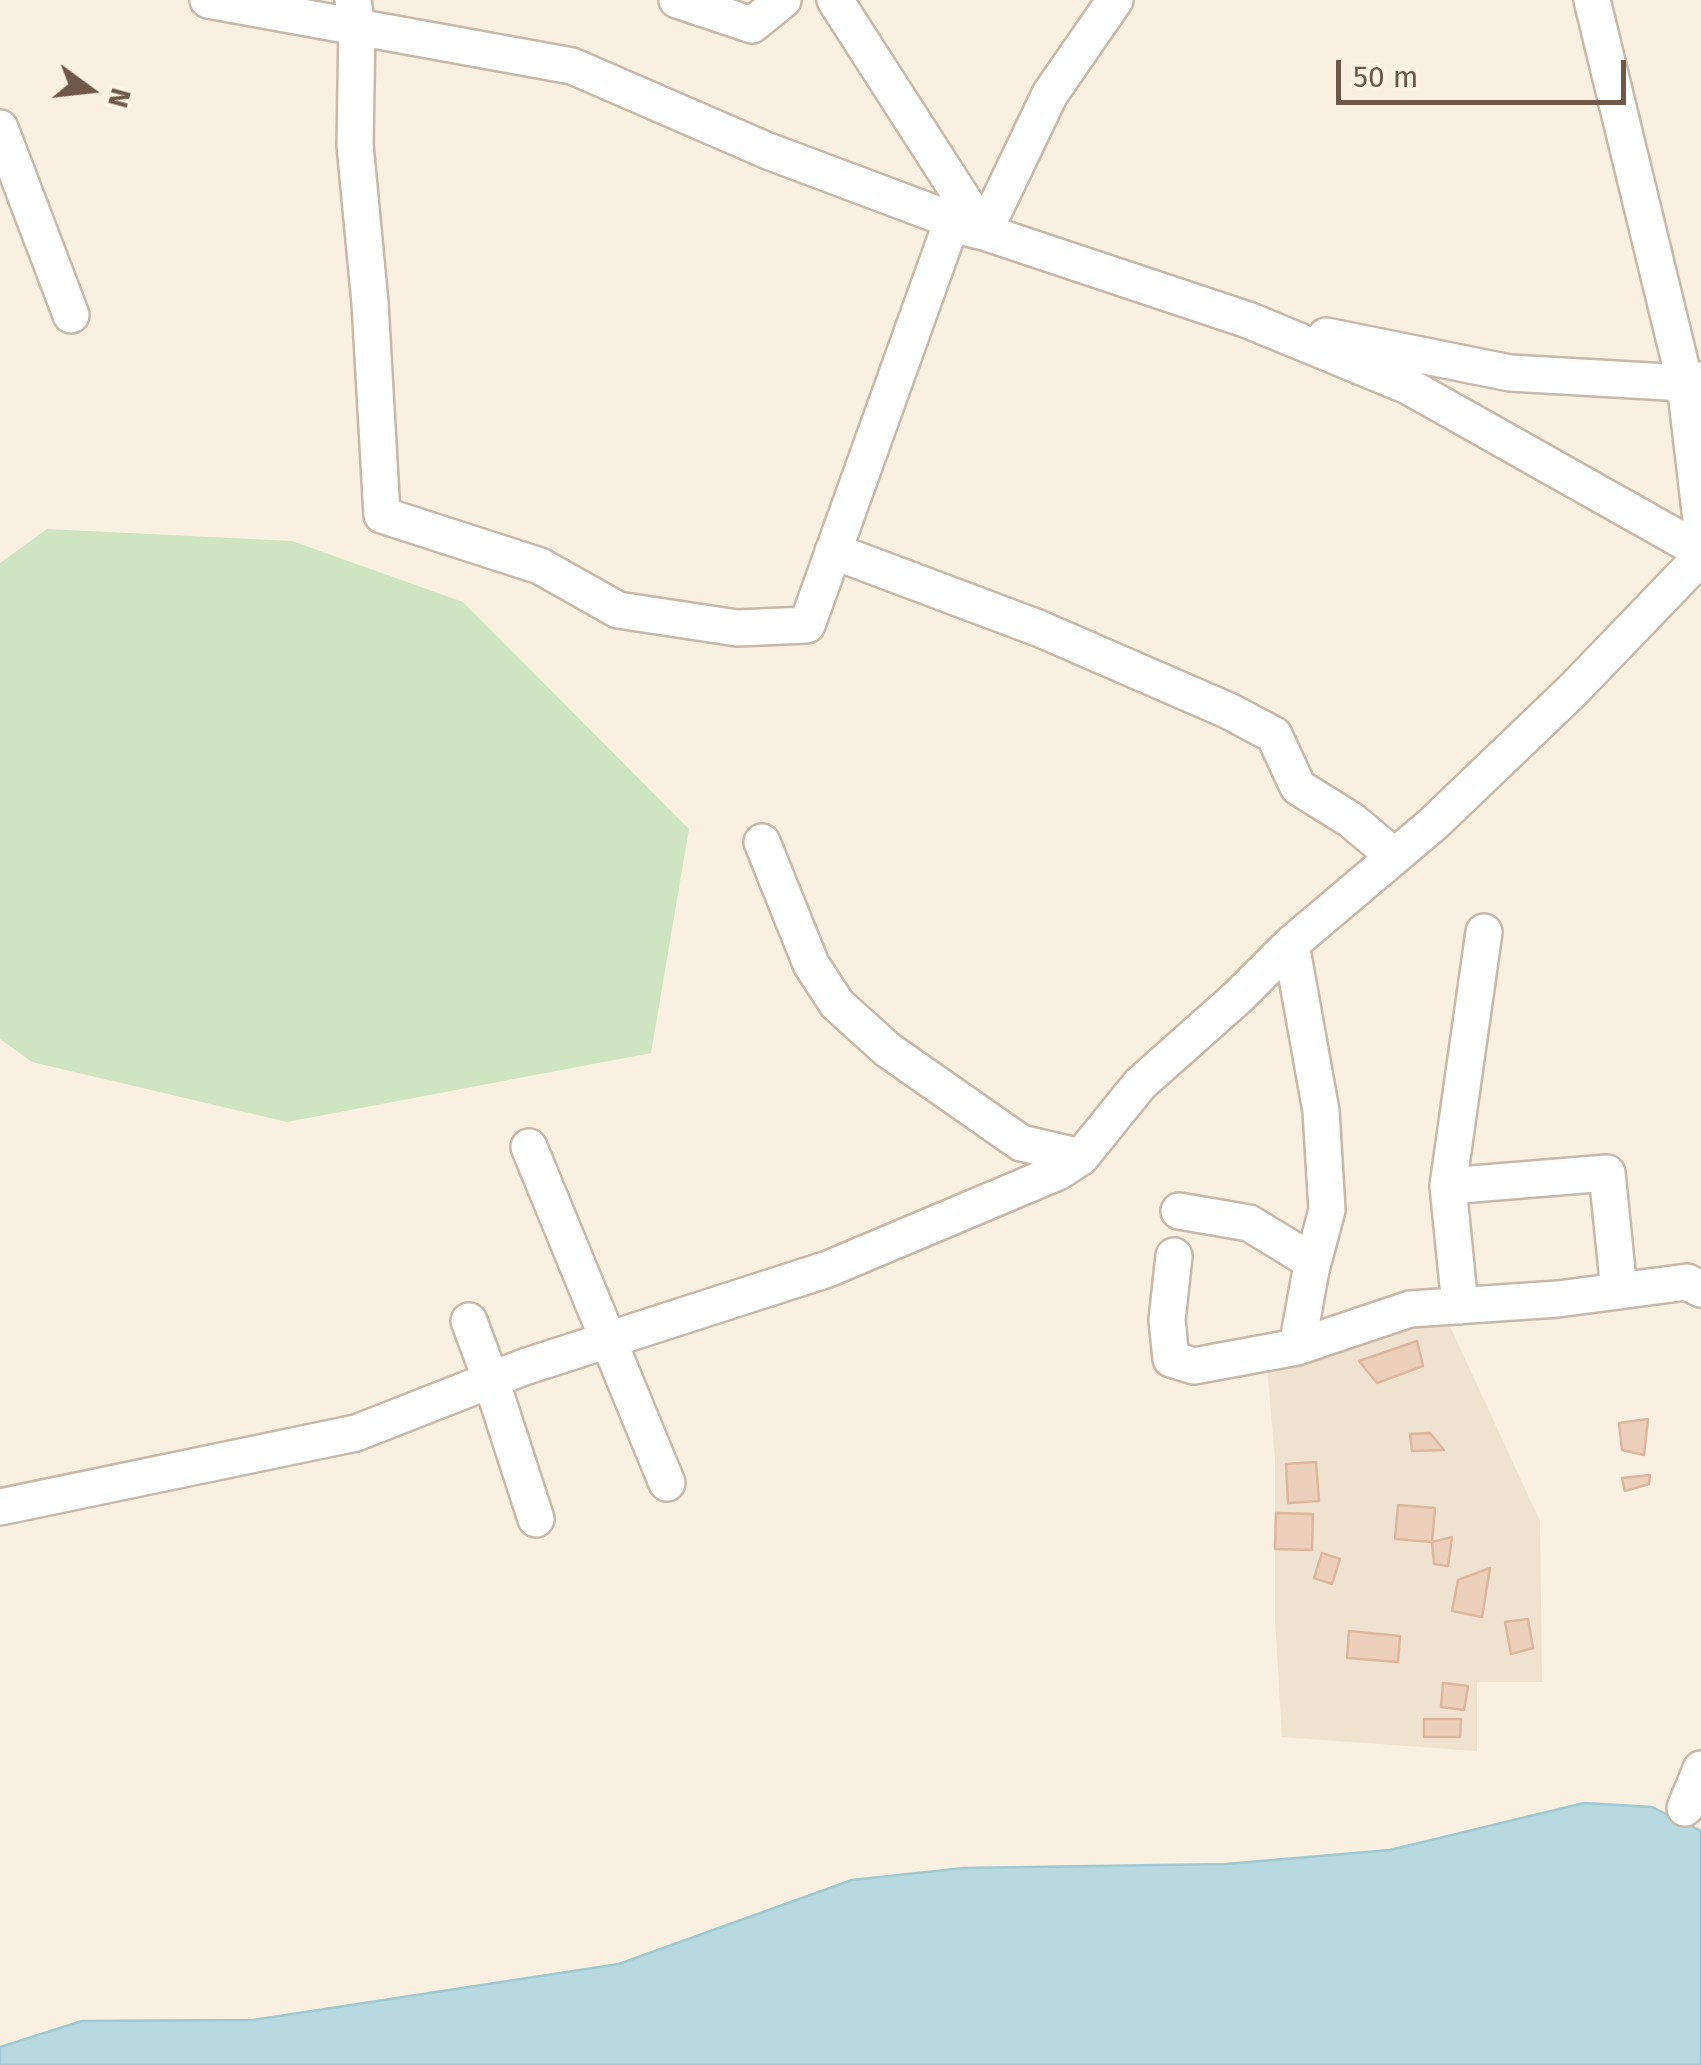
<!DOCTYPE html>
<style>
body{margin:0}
#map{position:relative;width:1701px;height:2065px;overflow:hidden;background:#f9f0e1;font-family:"Fira Sans",sans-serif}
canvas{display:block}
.north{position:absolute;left:40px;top:40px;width:100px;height:100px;-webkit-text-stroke:8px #fdf4e6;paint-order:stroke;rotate:105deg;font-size:28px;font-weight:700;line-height:40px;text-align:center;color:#6d584a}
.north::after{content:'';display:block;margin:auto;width:35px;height:45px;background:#6d584a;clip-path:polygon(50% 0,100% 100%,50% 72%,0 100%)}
.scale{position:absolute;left:1336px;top:60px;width:290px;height:45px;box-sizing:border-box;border:5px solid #6d584a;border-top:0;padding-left:12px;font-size:30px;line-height:35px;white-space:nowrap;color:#6d584a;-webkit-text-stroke:8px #fdf4e6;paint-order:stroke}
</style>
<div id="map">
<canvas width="1701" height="2065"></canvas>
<div class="north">N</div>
<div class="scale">50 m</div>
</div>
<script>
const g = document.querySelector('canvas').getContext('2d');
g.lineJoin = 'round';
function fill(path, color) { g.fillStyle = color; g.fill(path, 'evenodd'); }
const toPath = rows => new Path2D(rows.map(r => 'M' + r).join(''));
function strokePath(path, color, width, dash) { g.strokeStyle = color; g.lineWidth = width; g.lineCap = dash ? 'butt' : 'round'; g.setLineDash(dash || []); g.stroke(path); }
fill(toPath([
 [1448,1322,1540,1521,1542,1682,1477,1682,1477,1751,1282,1737,1275,1620,1275,1460,1267,1367,1343,1337]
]), '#f0e2d0');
fill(toPath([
 [47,529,292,541,463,602,689,829,651,1053,287,1122,32,1062,0,1039,0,563]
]), '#cfe5c1');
const water = toPath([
 [1584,1803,1652,1807,1701,1831,1701,2065,0,2065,0,2047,82,2021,253,2020,619,1964,852,1880,964,1868,1226,1864,1390,1850,1584,1803]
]);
fill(water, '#b8d9e0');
strokePath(water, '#9fc8d1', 2.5);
const building = toPath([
 [1417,1341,1423,1366,1377,1383,1359,1361,1417,1341],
 [1648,1419,1644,1455,1622,1450,1619,1423,1648,1419],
 [1430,1433,1444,1450,1412,1451,1410,1434,1430,1433],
 [1316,1462,1319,1501,1288,1503,1286,1464,1316,1462],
 [1650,1475,1649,1484,1625,1491,1622,1478,1650,1475],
 [1398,1505,1435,1508,1432,1542,1395,1539,1398,1505],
 [1276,1513,1313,1514,1312,1550,1275,1549,1276,1513],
 [1452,1537,1448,1566,1434,1564,1432,1542,1452,1537],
 [1322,1553,1340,1559,1332,1584,1314,1578,1322,1553],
 [1490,1568,1482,1617,1452,1611,1458,1580,1490,1568],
 [1528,1619,1533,1648,1511,1654,1505,1622,1528,1619],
 [1349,1631,1400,1636,1398,1662,1347,1658,1349,1631],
 [1443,1683,1468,1686,1464,1710,1441,1707,1443,1683],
 [1424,1719,1461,1719,1460,1737,1424,1737,1424,1719]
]);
fill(building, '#ecd0bb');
strokePath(building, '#ddb79d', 2.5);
const minor = toPath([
 [208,0,572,66,768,151,984,232,1248,320,1408,386,1701,551],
 [353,0,357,26,355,145,370,303,382,515,540,566,618,610,737,628,807,625,951,224,984,232,1050,94,1115,0],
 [677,0,752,25,783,0],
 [835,0,984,232],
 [1592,0,1685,383,1701,520],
 [0,128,71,315],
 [1326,336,1510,373,1685,383,1701,380],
 [833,551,1038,628,1229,711,1274,735,1298,787,1351,820,1394,856],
 [762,842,811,964,837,1004,888,1050,1021,1143,1081,1157],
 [1291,944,1321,1111,1327,1210,1311,1270,1297,1347],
 [529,1147,667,1483],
 [1448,1186,1607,1173,1619,1291],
 [1179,1211,1249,1223,1313,1262],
 [1174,1256,1167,1320,1171,1359,1194,1366,1297,1347,1410,1309,1558,1299,1687,1282,1701,1289],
 [1460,1306,1448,1186,1484,932],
 [469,1321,491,1380,536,1519],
 [0,1507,356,1433,524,1367,828,1269,1058,1172,1081,1157,1140,1084,1238,997,1291,944,1433,824,1573,690,1701,557],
 [1685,1808,1701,1769]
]);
strokePath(minor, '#c8b8a9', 40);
strokePath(minor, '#fff', 35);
</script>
